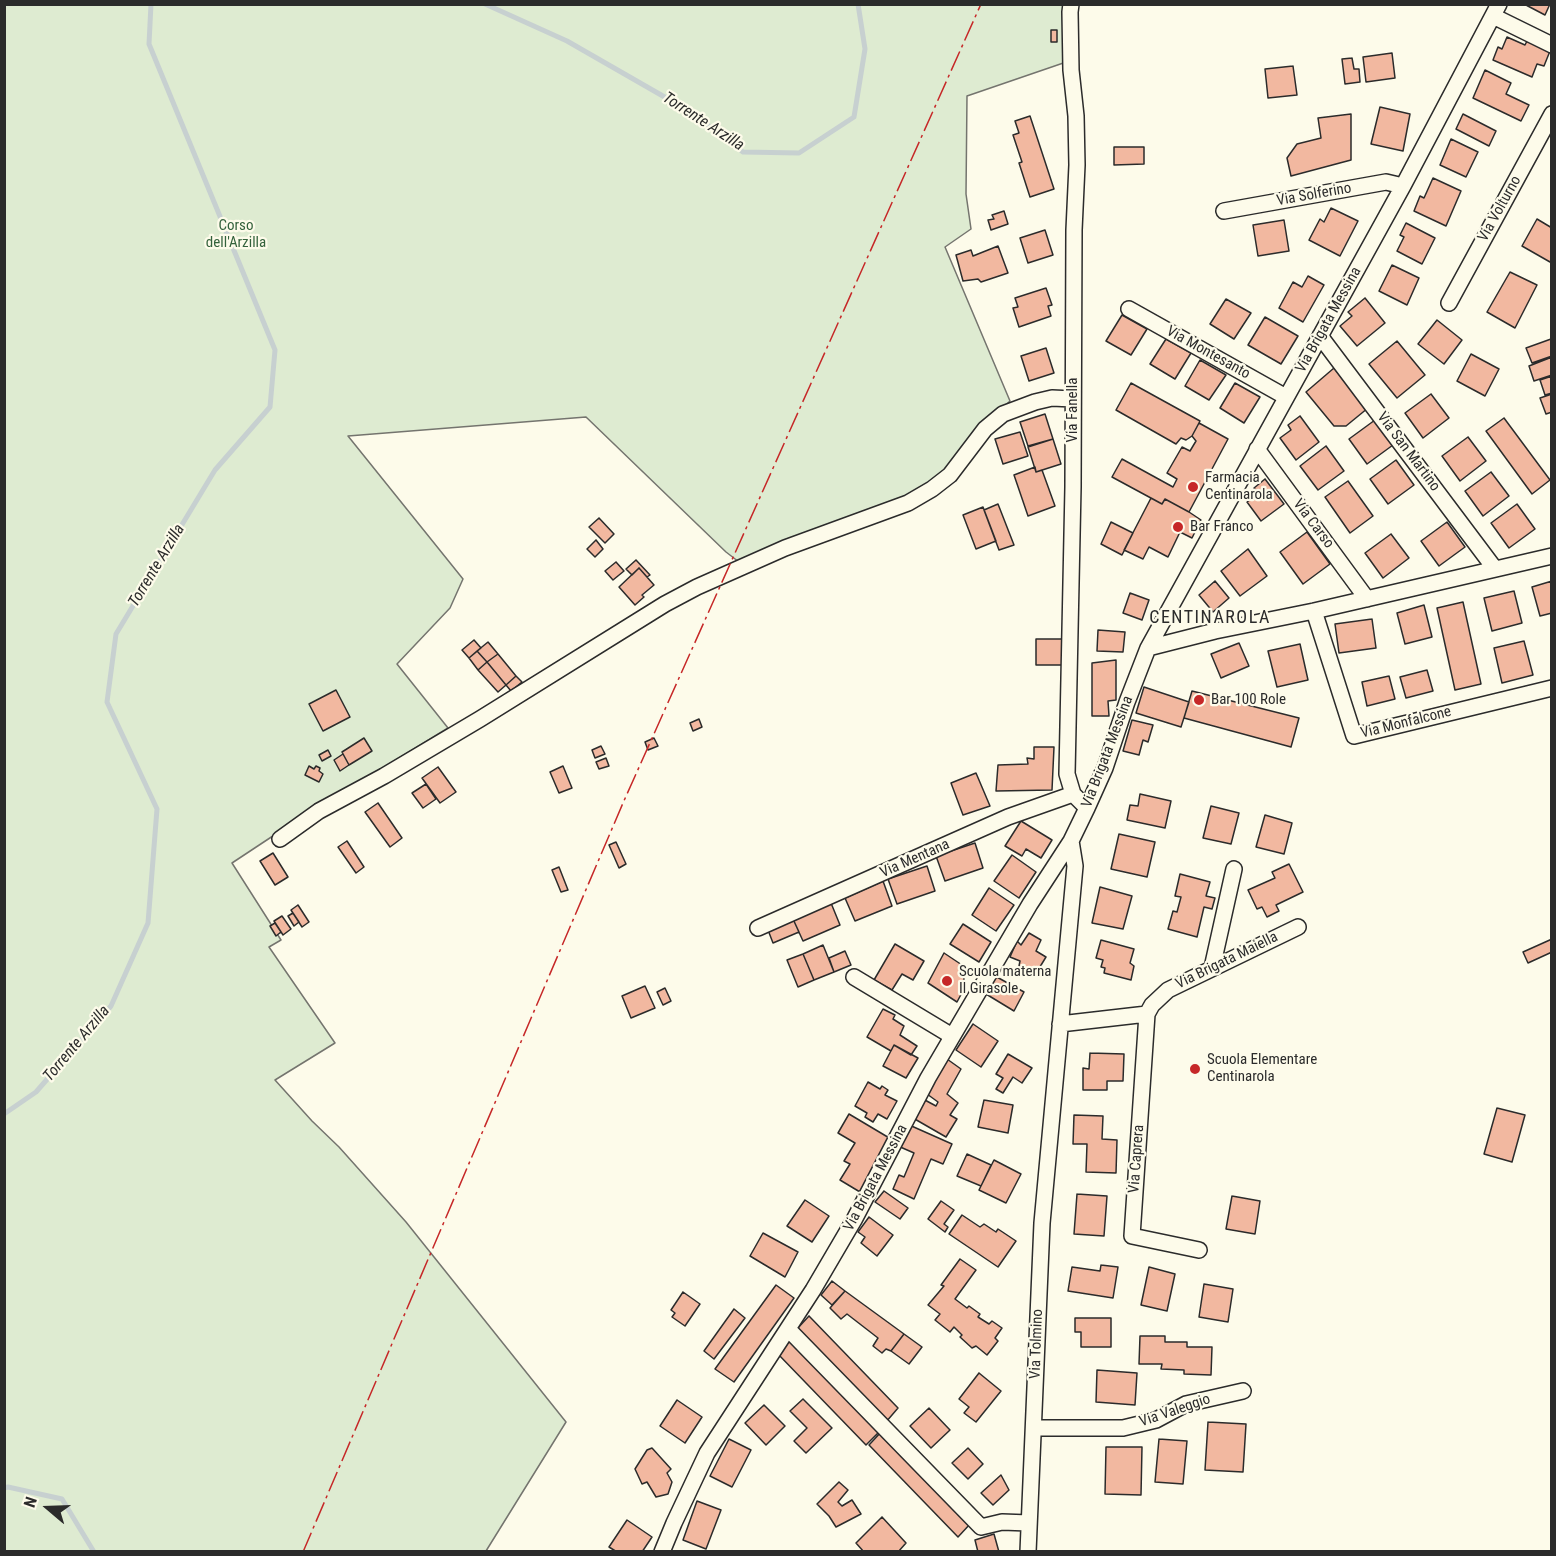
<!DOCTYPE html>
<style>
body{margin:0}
#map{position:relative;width:1556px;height:1556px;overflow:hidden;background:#fdfbea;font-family:"Roboto Condensed",sans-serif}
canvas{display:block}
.frame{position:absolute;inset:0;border:6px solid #2b2b2b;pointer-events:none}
.north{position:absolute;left:18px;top:1478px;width:60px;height:60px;-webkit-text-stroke:4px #fdfbea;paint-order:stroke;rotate:289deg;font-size:16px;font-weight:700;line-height:24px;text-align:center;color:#2b2b2b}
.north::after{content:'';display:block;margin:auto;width:21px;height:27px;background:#2b2b2b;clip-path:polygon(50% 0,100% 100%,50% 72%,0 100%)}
</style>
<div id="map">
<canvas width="1556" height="1556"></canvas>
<div class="frame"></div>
<div class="north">N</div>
</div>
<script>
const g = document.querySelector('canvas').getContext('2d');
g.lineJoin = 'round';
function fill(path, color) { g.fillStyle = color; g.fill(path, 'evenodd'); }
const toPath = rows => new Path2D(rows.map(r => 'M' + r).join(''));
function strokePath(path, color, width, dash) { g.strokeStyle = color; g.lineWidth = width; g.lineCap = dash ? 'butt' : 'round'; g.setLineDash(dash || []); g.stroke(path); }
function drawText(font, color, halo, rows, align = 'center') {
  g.font = font + ' "Roboto Condensed",sans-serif'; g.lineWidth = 4.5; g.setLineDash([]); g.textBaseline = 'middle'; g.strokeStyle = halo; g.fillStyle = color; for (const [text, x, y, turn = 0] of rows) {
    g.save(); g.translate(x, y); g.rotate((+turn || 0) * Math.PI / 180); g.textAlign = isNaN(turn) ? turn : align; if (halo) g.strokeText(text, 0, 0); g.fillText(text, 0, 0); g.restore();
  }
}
const green = toPath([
 [5,5,1076,5,1075,59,967,96,966,194,971,229,945,247,1010,401,976,432,958,461,918,491,739,562,726,552,586,417,348,436,463,579,450,608,397,664,448,728,288,826,232,863,281,940,269,947,335,1043,275,1080,312,1121,339,1147,406,1222,566,1422,486,1551,5,1552,5,5]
]);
fill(green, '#deebd1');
strokePath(green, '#74746e', 1.5);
strokePath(toPath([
 [485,4,567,41,689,111,743,152,799,153,854,117,865,49,858,4],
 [4,1114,36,1092,111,1006,148,923,157,809,107,702,116,634,215,470,270,407,275,350,149,44,151,4],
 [4,1488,8,1487,62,1499,94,1552]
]), '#c7d0d0', 5);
const building = toPath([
 [1524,4,1550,4,1545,15,1524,4],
 [1051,30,1057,30,1057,42,1051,42,1051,30],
 [1507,37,1525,45,1527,41,1550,51,1544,66,1537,64,1532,77,1493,60,1498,47,1502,49,1507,37],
 [1392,53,1395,78,1366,82,1363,57,1392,53],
 [1352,58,1354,69,1359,69,1360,82,1345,84,1342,59,1352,58],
 [1293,66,1297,95,1268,98,1265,69,1293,66],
 [1485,70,1511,83,1506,94,1529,105,1521,121,1473,98,1485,70],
 [1380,107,1410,114,1403,151,1371,144,1380,107],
 [1351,114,1351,160,1291,176,1287,158,1297,144,1321,138,1318,118,1351,114],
 [1463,114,1496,131,1489,146,1456,129,1463,114],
 [1030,116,1054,189,1030,197,1019,163,1022,162,1013,135,1019,133,1015,121,1030,116],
 [1451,139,1478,152,1466,177,1440,165,1451,139],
 [1114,147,1144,147,1144,164,1114,165,1114,147],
 [1433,178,1461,191,1446,226,1414,211,1420,196,1424,198,1433,178],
 [1331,208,1358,221,1340,256,1309,240,1320,219,1324,222,1331,208],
 [1004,211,1008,224,991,230,988,220,994,219,992,215,1004,211],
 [1537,219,1552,228,1552,259,1550,262,1522,246,1537,219],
 [1284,220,1289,251,1258,256,1253,225,1284,220],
 [1406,223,1435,238,1422,264,1397,251,1404,237,1400,235,1406,223],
 [1045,230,1053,255,1028,263,1020,238,1045,230],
 [998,246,1008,273,981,282,978,279,963,281,956,255,971,250,973,256,998,246],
 [1392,265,1419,278,1407,305,1379,291,1392,265],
 [1510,272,1537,285,1515,328,1487,312,1510,272],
 [1308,276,1324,285,1303,322,1279,308,1293,282,1302,287,1308,276],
 [1046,288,1052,305,1048,306,1051,316,1019,327,1013,308,1018,307,1015,298,1046,288],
 [1365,298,1385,323,1357,346,1340,326,1352,316,1348,312,1365,298],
 [1226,299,1251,313,1234,339,1210,324,1226,299],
 [1122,315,1147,329,1131,355,1106,341,1122,315],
 [1265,317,1298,336,1281,364,1248,345,1265,317],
 [1437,320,1462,340,1444,364,1418,344,1437,320],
 [1166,339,1191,353,1175,379,1150,364,1166,339],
 [1551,339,1552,356,1532,363,1526,348,1551,339],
 [1397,341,1425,375,1397,398,1369,364,1397,341],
 [1046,348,1054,373,1029,381,1021,356,1046,348],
 [1471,354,1499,369,1485,396,1457,381,1471,354],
 [1552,357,1552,375,1534,381,1529,366,1552,357],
 [1200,360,1226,375,1209,400,1185,386,1200,360],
 [1334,368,1368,408,1346,426,1334,426,1306,392,1334,368],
 [1552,376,1552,393,1545,395,1540,380,1552,376],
 [1131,383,1200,421,1192,436,1186,440,1181,438,1176,444,1116,410,1131,383],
 [1235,383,1260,397,1244,423,1220,408,1235,383],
 [1431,394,1449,418,1423,438,1405,413,1431,394],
 [1552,394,1552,412,1546,414,1540,398,1552,394],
 [1045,414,1053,439,1028,446,1020,422,1045,414],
 [1300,416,1319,442,1296,460,1280,438,1291,430,1288,425,1300,416],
 [1504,418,1550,480,1532,494,1486,431,1504,418],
 [1375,420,1393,445,1367,464,1349,439,1375,420],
 [1199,423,1228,439,1189,512,1165,499,1162,504,1112,477,1122,459,1173,487,1177,479,1167,473,1182,447,1190,451,1196,441,1192,436,1199,423],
 [1020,432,1028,456,1003,464,995,439,1020,432],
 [1468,437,1486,461,1460,481,1442,456,1468,437],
 [1053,439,1061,464,1036,472,1028,447,1053,439],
 [1326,446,1344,471,1318,490,1300,466,1326,446],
 [1396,460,1414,485,1388,504,1370,479,1396,460],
 [1035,467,1036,472,1042,470,1055,506,1028,516,1014,475,1035,467],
 [1491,472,1509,496,1483,516,1465,491,1491,472],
 [1265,479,1284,504,1261,521,1247,502,1259,494,1254,488,1265,479],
 [1348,481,1373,516,1350,533,1325,497,1348,481],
 [1151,498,1162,504,1165,499,1189,512,1201,520,1192,538,1180,532,1168,557,1149,547,1143,559,1124,550,1151,498],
 [998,504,1014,545,999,550,984,510,998,504],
 [1517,504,1535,529,1509,548,1491,523,1517,504],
 [983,507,996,541,976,549,963,515,983,507],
 [599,518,614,534,605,543,589,527,599,518],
 [1111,522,1133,533,1122,555,1101,544,1111,522],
 [1447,522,1465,547,1439,566,1421,541,1447,522],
 [1307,532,1330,564,1303,584,1280,552,1307,532],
 [1391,534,1409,558,1383,578,1365,553,1391,534],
 [596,540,603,549,595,557,587,549,596,540],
 [1248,549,1267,576,1240,596,1221,571,1248,549],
 [636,560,650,575,647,577,639,568,632,575,626,569,636,560],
 [616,562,624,571,613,580,605,571,616,562],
 [639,568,654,585,642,595,644,597,635,605,619,587,639,568],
 [1215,581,1229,598,1213,612,1199,595,1215,581],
 [1552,581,1552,613,1540,616,1532,587,1552,581],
 [1514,591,1522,623,1492,631,1484,598,1514,591],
 [1130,593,1149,600,1142,620,1123,613,1130,593],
 [1463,602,1481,684,1455,690,1437,608,1463,602],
 [1424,605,1432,637,1405,644,1397,613,1424,605],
 [1372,619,1376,648,1339,653,1335,624,1372,619],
 [1098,630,1125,632,1123,652,1097,651,1098,630],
 [1036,639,1062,639,1062,665,1036,665,1036,639],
 [474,640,481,648,469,658,462,650,474,640],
 [1524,641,1533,675,1502,683,1494,648,1524,641],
 [488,642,498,654,487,662,477,651,488,642],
 [1239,643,1249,666,1221,678,1211,654,1239,643],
 [1300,644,1308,680,1277,687,1268,651,1300,644],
 [477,651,487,662,478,670,469,658,477,651],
 [498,654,516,676,506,685,487,662,498,654],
 [1116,660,1116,700,1108,701,1109,716,1092,716,1092,663,1116,660],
 [487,662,506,685,498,692,478,670,487,662],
 [1427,670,1433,691,1406,698,1400,677,1427,670],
 [516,676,522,682,511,691,506,685,516,676],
 [1389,676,1395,699,1367,706,1362,682,1389,676],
 [1144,687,1189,702,1181,727,1136,713,1144,687],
 [336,690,350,717,323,731,309,704,336,690],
 [1192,691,1299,718,1291,747,1184,718,1192,691],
 [699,719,702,727,693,731,690,723,699,719],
 [1132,720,1153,725,1148,742,1143,740,1139,755,1123,751,1132,720],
 [364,738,372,751,349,765,342,752,364,738],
 [654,738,658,746,648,750,645,742,654,738],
 [601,746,605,754,595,758,592,750,601,746],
 [1034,747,1054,747,1052,790,996,791,998,765,1028,764,1027,758,1034,759,1034,747],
 [328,750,331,756,322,761,319,755,328,750],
 [343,754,349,765,340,771,334,760,343,754],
 [606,758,609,766,599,769,596,762,606,758],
 [309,766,314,769,316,766,320,768,319,771,323,774,319,782,305,775,309,766],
 [563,766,572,788,559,793,550,772,563,766],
 [438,767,456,792,440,803,422,778,438,767],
 [976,773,990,806,963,815,951,783,976,773],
 [426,784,436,799,423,808,412,793,426,784],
 [1140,794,1171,801,1165,828,1127,820,1130,805,1138,806,1140,794],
 [378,803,402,838,390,847,365,812,378,803],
 [1211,806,1239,813,1231,844,1203,838,1211,806],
 [1265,815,1292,823,1284,854,1256,847,1265,815],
 [1021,821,1052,840,1041,858,1026,849,1022,856,1005,846,1021,821],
 [1119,834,1155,842,1147,877,1111,869,1119,834],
 [347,841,364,867,356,873,338,847,347,841],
 [616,842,626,864,619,868,609,845,616,842],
 [975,843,983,868,945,881,936,856,975,843],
 [273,853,288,877,275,885,260,861,273,853],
 [1012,855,1036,872,1019,898,994,881,1012,855],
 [1289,864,1303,892,1276,905,1279,911,1267,917,1262,907,1257,909,1248,890,1275,878,1272,872,1289,864],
 [927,866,935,891,897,904,888,879,927,866],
 [559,867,568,890,561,892,552,870,559,867],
 [1180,874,1210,882,1206,896,1215,898,1212,909,1204,907,1197,937,1168,929,1173,911,1177,912,1181,897,1175,896,1180,874],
 [883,881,892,906,855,921,845,898,883,881],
 [1100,887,1132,896,1123,929,1092,923,1100,887],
 [989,888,1014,905,996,931,972,915,989,888],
 [831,903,840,925,803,941,793,919,831,903],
 [298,905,309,922,302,927,291,910,298,905],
 [293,913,299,922,294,926,288,916,293,913],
 [282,916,291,929,283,935,274,921,282,916],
 [793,919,799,932,773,943,768,930,793,919],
 [275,923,281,932,276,936,270,926,275,923],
 [963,924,991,942,979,962,950,944,963,924],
 [1029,933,1041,940,1036,951,1046,957,1035,975,1019,966,1020,961,1010,957,1017,941,1021,945,1029,933],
 [1552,939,1552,952,1528,963,1523,952,1552,939],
 [1101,940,1134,949,1130,963,1134,966,1131,980,1104,973,1105,968,1101,967,1103,960,1096,958,1101,940],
 [895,944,924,961,913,980,902,974,892,990,874,980,895,944],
 [823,945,834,972,814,980,803,954,823,945],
 [845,951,851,965,834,972,829,958,845,951],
 [944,953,962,965,965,987,957,1002,928,983,944,953],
 [803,954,814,980,798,987,787,960,803,954],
 [995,976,1024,992,1014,1011,986,994,995,976],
 [645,986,655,1008,631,1018,622,996,645,986],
 [665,988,671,1001,663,1005,657,992,665,988],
 [883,1009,895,1015,893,1019,904,1026,900,1035,917,1046,911,1055,894,1045,891,1051,867,1037,883,1009],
 [973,1024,998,1041,981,1067,956,1050,973,1024],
 [894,1045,918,1058,906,1078,883,1066,894,1045],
 [1090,1053,1124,1054,1123,1081,1107,1081,1107,1090,1083,1090,1083,1068,1089,1069,1090,1053],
 [1008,1054,1032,1068,1022,1083,1013,1077,1003,1093,996,1089,1003,1078,996,1074,1008,1054],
 [947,1059,961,1069,947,1094,958,1103,950,1115,957,1119,946,1137,913,1118,923,1099,936,1106,938,1102,927,1094,947,1059],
 [868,1082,880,1089,882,1086,888,1090,885,1095,897,1101,887,1119,878,1114,873,1122,865,1117,867,1113,855,1106,868,1082],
 [984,1100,1013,1105,1008,1133,978,1127,984,1100],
 [1497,1108,1525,1115,1512,1162,1484,1154,1497,1108],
 [849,1114,891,1139,860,1192,840,1180,850,1164,844,1161,855,1143,838,1133,849,1114],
 [1074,1115,1103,1116,1102,1139,1117,1140,1116,1173,1086,1172,1087,1144,1073,1144,1074,1115],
 [907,1124,952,1144,943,1164,931,1159,914,1199,893,1189,899,1175,904,1177,914,1153,898,1146,907,1124],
 [967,1154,991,1165,981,1186,957,1176,967,1154],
 [994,1160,1021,1174,1006,1203,979,1190,994,1160],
 [884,1191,908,1208,900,1219,875,1202,884,1191],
 [1077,1194,1107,1196,1104,1236,1074,1234,1077,1194],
 [1232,1196,1260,1201,1255,1234,1226,1229,1232,1196],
 [805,1200,829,1216,812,1242,787,1226,805,1200],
 [941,1201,954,1210,944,1224,948,1227,945,1232,928,1219,941,1201],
 [962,1215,980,1227,984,1224,996,1232,998,1229,1016,1241,998,1267,949,1234,962,1215],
 [869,1217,893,1235,877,1256,861,1243,865,1237,858,1232,869,1217],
 [763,1233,798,1252,785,1277,750,1256,763,1233],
 [960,1259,976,1270,955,1299,967,1308,969,1306,980,1314,978,1317,989,1324,992,1321,1002,1328,995,1338,998,1341,987,1355,976,1346,972,1348,960,1337,962,1335,954,1327,950,1332,935,1320,940,1314,928,1305,944,1286,941,1285,960,1259],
 [1101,1265,1118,1267,1113,1298,1068,1291,1072,1267,1100,1271,1101,1265],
 [1149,1267,1175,1274,1167,1311,1141,1305,1149,1267],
 [832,1281,845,1291,832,1305,821,1295,832,1281],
 [1204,1284,1233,1289,1228,1322,1199,1317,1204,1284],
 [776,1285,794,1298,734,1382,715,1369,776,1285],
 [845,1291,904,1334,891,1351,886,1349,882,1353,873,1346,878,1338,847,1314,841,1319,830,1308,845,1291],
 [683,1292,700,1304,685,1326,672,1317,675,1313,671,1310,683,1292],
 [734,1309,745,1318,714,1359,704,1351,734,1309],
 [809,1316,898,1408,886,1422,796,1330,809,1316],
 [1075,1318,1111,1318,1111,1347,1081,1347,1081,1332,1075,1332,1075,1318],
 [904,1334,922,1347,909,1364,891,1351,904,1334],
 [1140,1336,1165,1336,1165,1342,1187,1342,1187,1347,1212,1347,1211,1375,1184,1374,1184,1370,1161,1369,1162,1364,1139,1364,1140,1336],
 [790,1339,879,1432,866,1445,777,1353,790,1339],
 [1097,1370,1137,1373,1135,1405,1096,1402,1097,1370],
 [979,1373,1001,1391,976,1422,964,1413,969,1407,959,1399,979,1373],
 [803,1399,832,1428,806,1453,794,1441,807,1428,790,1411,803,1399],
 [677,1400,702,1417,685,1443,660,1426,677,1400],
 [764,1405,785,1426,766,1445,745,1423,764,1405],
 [929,1408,950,1430,931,1448,910,1426,929,1408],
 [1208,1422,1246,1424,1243,1472,1205,1470,1208,1422],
 [882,1431,971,1523,958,1537,869,1445,882,1431],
 [729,1439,751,1450,732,1487,710,1476,729,1439],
 [1159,1439,1187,1441,1183,1484,1155,1482,1159,1439],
 [1106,1447,1142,1447,1141,1495,1105,1494,1106,1447],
 [652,1448,671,1469,667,1473,672,1482,668,1494,656,1497,647,1482,642,1484,635,1469,647,1450,652,1448],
 [968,1448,983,1464,968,1479,952,1463,968,1448],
 [1001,1475,1009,1490,993,1505,981,1493,1001,1475],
 [839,1482,848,1490,838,1502,842,1506,852,1500,861,1514,836,1527,829,1516,817,1504,839,1482],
 [697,1501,721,1510,706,1549,683,1540,697,1501],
 [882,1517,906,1543,898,1552,864,1552,856,1543,882,1517],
 [627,1520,652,1537,642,1552,617,1552,609,1547,627,1520],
 [994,1534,999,1552,978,1552,975,1540,994,1534]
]);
fill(building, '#f2b8a0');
strokePath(building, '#2b2b2b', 1.5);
const minor = toPath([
 [1071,4,1070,12,1071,70,1076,116,1077,165,1074,230,1073,487,1067,774,1073,794,1087,808],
 [1493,16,1552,45],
 [1224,211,1386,182,1403,186],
 [1449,303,1552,114],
 [1129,309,1286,397],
 [1320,336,1495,569],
 [1257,449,1367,599],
 [1314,611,1354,736,1552,688],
 [1148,648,1215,631,1314,611,1552,556],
 [280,839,319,811,384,776,480,719,665,604,697,587,785,548,908,503,932,489,950,475,985,429,1003,414,1035,402,1052,398,1073,399],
 [758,928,1008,817,1073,794],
 [1212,968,1234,869],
 [854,977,952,1036],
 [1060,1024,1147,1014],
 [1199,1250,1132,1236,1147,1014,1152,1005,1168,990,1298,927],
 [788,1329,981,1527,1002,1522,1029,1523],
 [1034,1428,1123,1428,1156,1420,1186,1404,1243,1391],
 [662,1552,674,1523,707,1453,813,1290,854,1220,928,1078,1030,904,1071,841,1087,808,1105,768,1127,702,1148,648,1403,186,1499,4],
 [1028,1552,1042,1223,1075,866,1071,841]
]);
strokePath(minor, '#2b2b2b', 18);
strokePath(minor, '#fdfbea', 15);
strokePath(toPath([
 [303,1552,623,803,981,4]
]), '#c62828', 1.5, [21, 4.5, 3, 4.5]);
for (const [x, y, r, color] of [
 [1193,487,6,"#c62828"],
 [1178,527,6,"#c62828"],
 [1199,700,6,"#c62828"],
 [947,981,6,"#c62828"],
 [1195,1069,6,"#c62828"]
]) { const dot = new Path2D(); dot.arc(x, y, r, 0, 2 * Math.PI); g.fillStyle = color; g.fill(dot); strokePath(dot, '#fdfbea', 2); }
drawText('15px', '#2b2b2b', '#fdfbea', [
 ["Via Solferino",1314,195,-10],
 ["Via Volturno",1500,209,-61],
 ["Via Brigata Messina",1329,320,-61],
 ["Via Montesanto",1208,353,29],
 ["Via Fanella",1073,410,-90],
 ["Via San Martino",1408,452,53],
 ["Via Carso",1313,524,53],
 ["Via Monfalcone",1406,723,-14],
 ["Via Brigata Messina",1108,752,-69],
 ["Via Mentana",915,859,-24],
 ["Via Brigata Maiella",1227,961,-26],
 ["Via Caprera",1137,1159,-86],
 ["Via Brigata Messina",876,1178,-62],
 ["Via Tolmino",1037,1344,-88],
 ["Via Valeggio",1175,1411,-19]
]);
drawText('15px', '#34623c', '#fdfbea', [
 ["Corso",236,226],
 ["dell'Arzilla",236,243]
]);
drawText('15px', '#2b2b2b', '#fdfbea', [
 ["Farmacia",1205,478],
 ["Centinarola",1205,495],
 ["Bar Franco",1190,527],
 ["Bar 100 Role",1211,700],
 ["Scuola materna",959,972],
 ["Il Girasole",959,989],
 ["Scuola Elementare",1207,1060],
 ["Centinarola",1207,1077]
], 'left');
drawText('italic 16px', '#2b2b2b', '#fdfbea', [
 ["Torrente Arzilla",703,122,33],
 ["Torrente Arzilla",157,566,-59],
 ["Torrente Arzilla",77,1044,-50]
]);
g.letterSpacing = '1.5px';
drawText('18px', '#2b2b2b', '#fdfbea', [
 ["CENTINAROLA",1210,618]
]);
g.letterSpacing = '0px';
</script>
